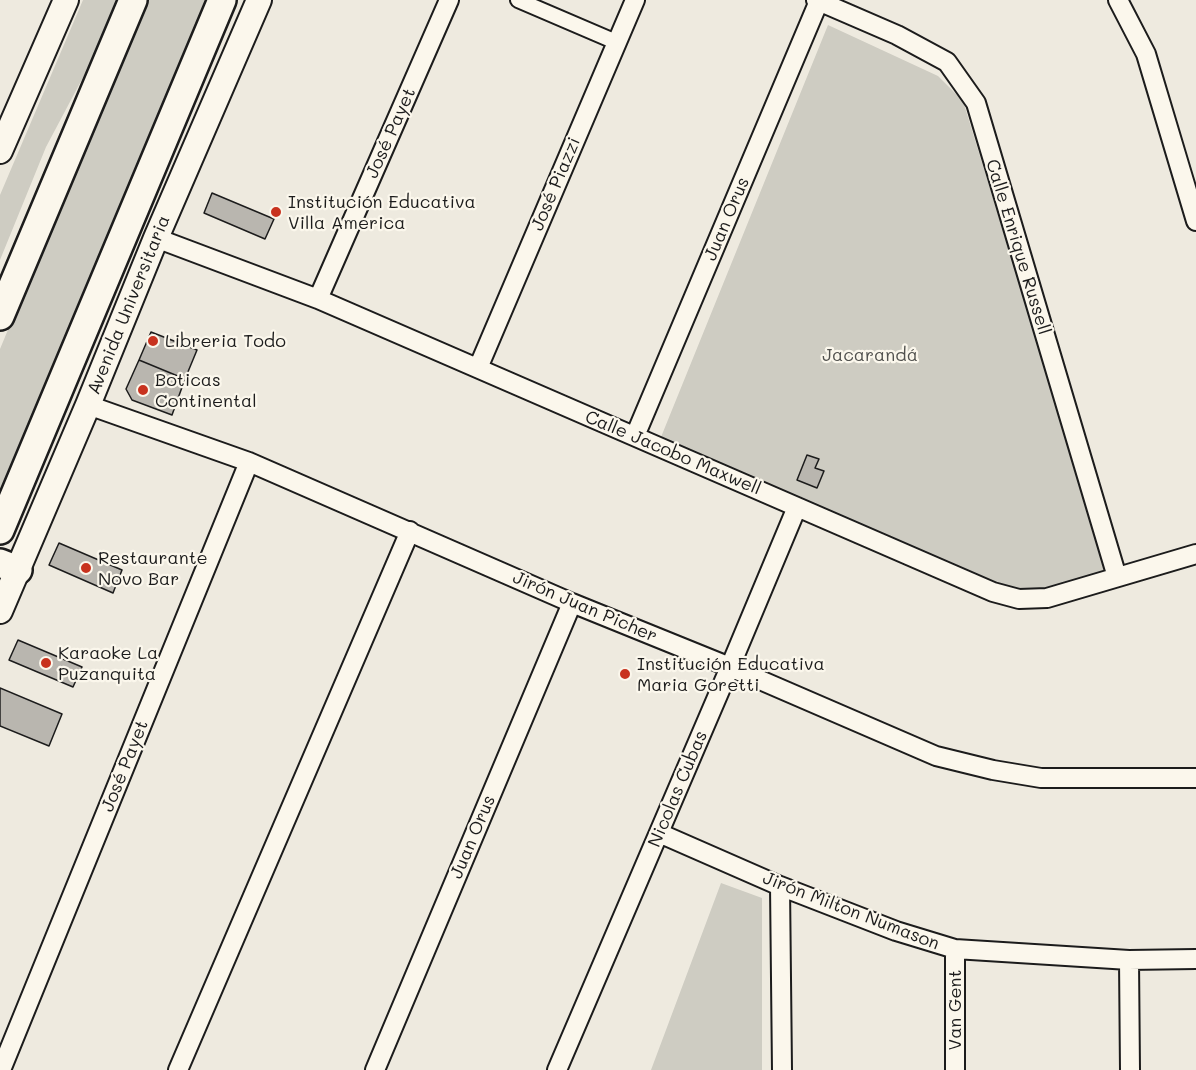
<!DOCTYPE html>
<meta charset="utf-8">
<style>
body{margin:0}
canvas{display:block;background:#eeeadf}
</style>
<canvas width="1196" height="1070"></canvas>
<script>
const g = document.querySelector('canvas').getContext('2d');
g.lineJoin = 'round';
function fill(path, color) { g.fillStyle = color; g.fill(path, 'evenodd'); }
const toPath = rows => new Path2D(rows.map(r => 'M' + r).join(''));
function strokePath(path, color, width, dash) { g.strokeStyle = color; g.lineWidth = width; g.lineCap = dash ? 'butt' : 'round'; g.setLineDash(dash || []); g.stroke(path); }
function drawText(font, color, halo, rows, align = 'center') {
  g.font = font + ' Mali,sans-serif'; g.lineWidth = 4.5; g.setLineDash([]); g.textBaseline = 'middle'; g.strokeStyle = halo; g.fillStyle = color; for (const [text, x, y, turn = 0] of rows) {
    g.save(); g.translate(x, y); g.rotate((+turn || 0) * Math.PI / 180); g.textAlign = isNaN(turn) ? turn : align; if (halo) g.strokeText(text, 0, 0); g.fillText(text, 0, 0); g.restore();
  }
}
fill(toPath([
 [83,0,117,0,89,66,46,147,0,260,0,195],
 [145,0,208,0,0,492,0,349],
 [828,25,938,76,963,101,1108,572,1039,595,999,586,659,442],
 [721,883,762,898,762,1070,651,1070]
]), '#ceccc2');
const building = toPath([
 [212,193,274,219,265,239,204,213,212,193],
 [151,332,197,350,185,379,139,360,151,332],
 [139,360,185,379,172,415,132,400,126,389,139,360],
 [807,455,819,459,815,468,824,471,817,488,797,480,807,455],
 [59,543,122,570,113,593,49,565,59,543],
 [18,640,82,667,73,687,9,660,18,640],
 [0,688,62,714,49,746,0,726,0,688]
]);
fill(building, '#b9b6af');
strokePath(building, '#1c1c1c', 1.5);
const pedestrian = toPath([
 [518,0,616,42]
]);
const minor = toPath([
 [816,0,897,35,947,62,976,103,1117,577],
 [1118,0,1146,54,1196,221],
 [156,238,318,299,993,592,1019,599,1047,598,1196,554],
 [318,299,449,0],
 [478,368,635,0],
 [88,405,249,462,572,603,730,667,936,756,993,770,1041,778,1196,778],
 [635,436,819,1],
 [659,833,780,886,896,931,955,949,1129,960,1196,959],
 [780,886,782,1070],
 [955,949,955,1070],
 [1129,960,1130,1070],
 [1,1070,249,462],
 [178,1070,410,531],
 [375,1070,572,603],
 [557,1070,730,667,797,507]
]);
const secondary = toPath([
 [0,151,66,0],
 [0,611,88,405,156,238,259,0]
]);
const primary = toPath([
 [0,316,133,0],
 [0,530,222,0],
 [0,563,18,570]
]);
strokePath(pedestrian, '#1c1c1c', 18);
strokePath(minor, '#1c1c1c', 22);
strokePath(secondary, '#1c1c1c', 28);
strokePath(primary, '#1c1c1c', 32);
strokePath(pedestrian, '#fbf7ec', 14);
strokePath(minor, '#fbf7ec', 18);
strokePath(secondary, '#fbf7ec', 24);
strokePath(primary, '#fbf7ec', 27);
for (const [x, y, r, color] of [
 [276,212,6,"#c8321e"],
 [153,341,6,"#c8321e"],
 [143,390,6,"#c8321e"],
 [86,568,6,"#c8321e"],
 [46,663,6,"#c8321e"],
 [625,674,6,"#c8321e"]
]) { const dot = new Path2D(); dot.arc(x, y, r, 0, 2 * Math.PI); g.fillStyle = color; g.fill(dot); strokePath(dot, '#fbf7ec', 2); }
drawText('18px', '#1c1c1c', '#fbf7ec', [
 ["José Payet",391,133,-66],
 ["José Piazzi",556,184,-67],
 ["Juan Orus",727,219,-67],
 ["Calle Enrique Russell",1018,247,73],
 ["Avenida Universitaria",129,305,-68],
 ["Calle Jacobo Maxwell",673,453,23],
 ["Jirón Juan Picher",585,607,23],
 ["José Payet",125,766,-68],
 ["Nicolas Cubas",678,789,-67],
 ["Juan Orus",473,837,-67],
 ["Jirón Milton Numason",851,911,21],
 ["Van Gent",955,1010,-90]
]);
drawText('18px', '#1c1c1c', '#fbf7ec', [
 ["Institución Educativa",288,202],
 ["Villa America",288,223],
 ["Libreria Todo",165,341],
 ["Boticas",155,380],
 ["Continental",155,401],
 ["Restaurante",98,558],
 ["Novo Bar",98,579],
 ["Karaoke La",58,653],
 ["Puzanquita",58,674],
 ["Institución Educativa",637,664],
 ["Maria Goretti",637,685]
], 'left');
drawText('18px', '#51514e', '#fbf7ec', [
 ["Jacarandá",870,355]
]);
</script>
